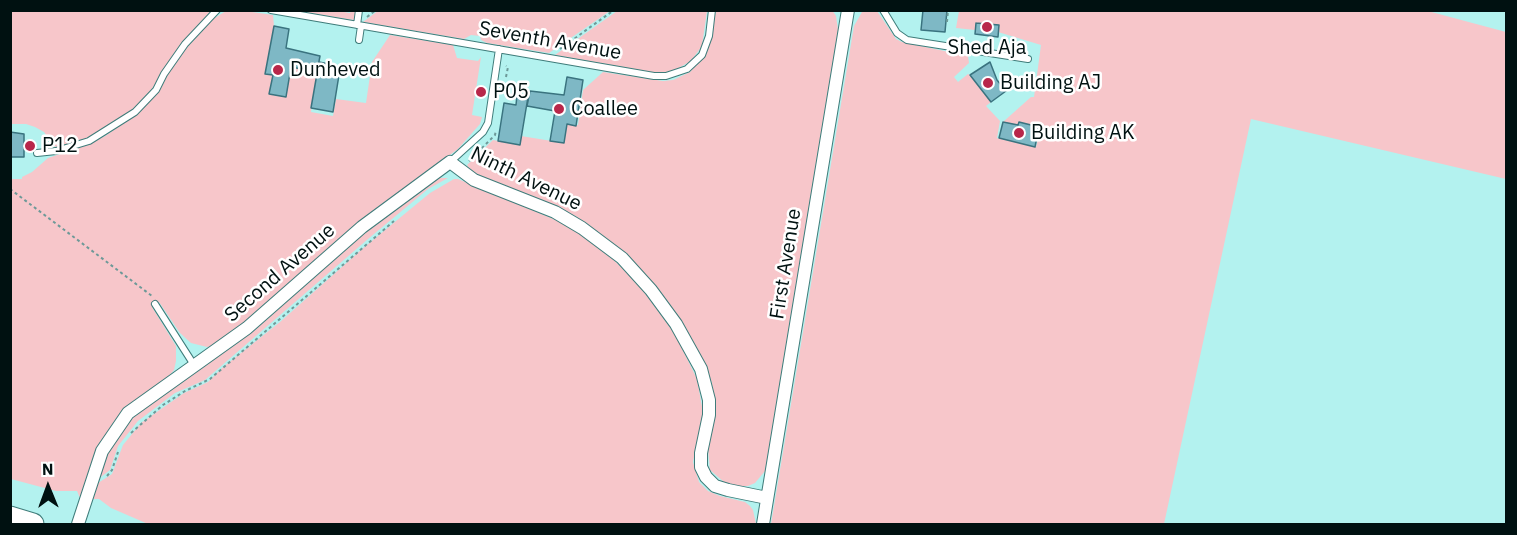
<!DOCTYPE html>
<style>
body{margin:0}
#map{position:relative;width:1517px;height:535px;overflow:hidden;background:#b3f2ef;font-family:"IBM Plex Sans",sans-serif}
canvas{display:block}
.frame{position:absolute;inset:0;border:12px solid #011;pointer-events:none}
.north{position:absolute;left:18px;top:457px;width:60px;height:60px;-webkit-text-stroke:4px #fff;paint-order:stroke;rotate:359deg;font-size:16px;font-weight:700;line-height:24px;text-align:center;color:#011}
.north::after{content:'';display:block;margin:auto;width:21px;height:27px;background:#011;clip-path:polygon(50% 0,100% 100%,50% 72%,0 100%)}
</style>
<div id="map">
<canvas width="1517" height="535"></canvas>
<div class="frame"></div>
<div class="north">N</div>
</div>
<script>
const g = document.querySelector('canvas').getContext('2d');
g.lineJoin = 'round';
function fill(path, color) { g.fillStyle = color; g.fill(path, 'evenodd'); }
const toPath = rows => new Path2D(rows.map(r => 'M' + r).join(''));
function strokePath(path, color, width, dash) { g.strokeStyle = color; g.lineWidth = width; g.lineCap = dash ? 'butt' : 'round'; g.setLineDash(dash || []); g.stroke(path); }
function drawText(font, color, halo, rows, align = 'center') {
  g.font = font + ' "IBM Plex Sans",sans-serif'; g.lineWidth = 5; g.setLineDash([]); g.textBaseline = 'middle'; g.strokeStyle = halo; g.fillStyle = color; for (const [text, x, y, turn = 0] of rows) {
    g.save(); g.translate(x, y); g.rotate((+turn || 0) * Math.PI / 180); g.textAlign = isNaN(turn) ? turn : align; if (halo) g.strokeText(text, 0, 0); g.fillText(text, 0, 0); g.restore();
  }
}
fill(toPath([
 [332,10,350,13,351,11,356,11,354,20,303,12],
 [379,10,610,10,610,11,549,53,487,43,481,40,480,36,471,35,464,39,363,22],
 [782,10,832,10,836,16,838,30,765,471,755,483,748,486,738,486,724,482,710,470,708,449,714,421,712,383,705,365,682,323,655,286,611,242,577,217,556,206,484,178,470,170,467,165,493,140,519,145,521,136,564,143,567,124,578,125,583,90,603,72,663,81,673,80,690,72,707,52,716,11],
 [1424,10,1506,32,1506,179,1251,119,1164,524,771,524,854,26,862,12,877,11,896,39,902,42,968,56,969,63,954,77,958,82,968,74,970,75,991,102,986,106,1000,121,997,138,1036,147,1041,127,1019,122,1018,125,1003,122,1031,97,1034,97,1041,45,998,32,999,25,976,23,975,30,956,28,959,11],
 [10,11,213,11,180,46,146,98,136,108,85,140,55,147,44,132,35,127,26,124,11,124],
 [226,11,245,11,273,15,274,26,266,74,273,75,269,94,286,97,291,67,317,72,311,112,333,116,336,99,366,103,372,62,390,35,453,45,457,58,478,61,481,57,472,115,482,117,480,124,458,149,360,221,258,313,217,345,207,347,191,343,180,333,159,302,152,307,176,346,176,361,174,370,168,377,123,410,113,423,97,451,80,498,77,491,56,491,11,479,10,179,22,179,22,177,32,172,48,158,87,145,105,136,137,114,154,97,170,69,189,45,213,19],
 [617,11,707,11,702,46,691,61,675,70,666,72,657,73,555,55],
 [438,178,448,178,428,189,368,239,205,380,175,393,138,421,118,446,110,470,97,480,105,457,134,416,255,330,361,235],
 [454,179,458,179,563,223,606,252,639,285,675,334,697,379,703,412,693,462,699,482,708,491,720,496,745,502,750,506,753,510,756,524,148,524,111,508,99,499,93,499,95,485,112,474,123,445,141,423,184,393,208,382,222,368,280,322,362,249,430,193]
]), '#f7c6ca');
const building = toPath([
 [923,10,947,10,945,32,921,30,923,10],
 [976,23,999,25,998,37,975,34,976,23],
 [274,26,289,29,286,48,320,56,317,72,291,67,286,97,269,94,273,75,265,74,274,26],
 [319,62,329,64,328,73,339,75,333,112,311,108,319,62],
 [990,62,997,80,1006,91,991,102,970,75,990,62],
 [567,77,583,80,576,126,567,124,564,143,550,141,555,111,527,106,530,91,564,95,567,77],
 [517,95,528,97,520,145,498,141,504,103,516,105,517,95],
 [1003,122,1018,125,1019,122,1039,127,1035,147,999,138,1003,122],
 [10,132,24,134,24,157,10,157,10,132]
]);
fill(building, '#7eb8c5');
strokePath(building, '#3a737f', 1.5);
const service = toPath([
 [271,10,654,76,666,76,687,69,702,55,709,36,712,10],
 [883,10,897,33,907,40,1028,59],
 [357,25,359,10],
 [359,40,361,26],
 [37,153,56,151,89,141,135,112,156,90,164,74,185,44,217,10],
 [450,162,483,132,488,123,499,49],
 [155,304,194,365]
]);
const minor = toPath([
 [78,524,102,451,128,413,247,328,362,227,450,162,474,180,555,212,582,228,622,258,651,290,676,324,701,369,709,400,709,415,701,453,701,467,706,477,715,486,728,490,767,498],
 [763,524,848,10]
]);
const trunk = toPath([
 [10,517,33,524]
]);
strokePath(service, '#3f7c7a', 8);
strokePath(minor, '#3f7c7a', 14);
strokePath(trunk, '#3f7c7a', 23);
strokePath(toPath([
 [367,17,376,10],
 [947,22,948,10],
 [560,49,614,10],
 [506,77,508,67,506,66],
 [469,161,495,135,496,130],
 [10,189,152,296],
 [131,433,163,405,185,391,210,379,394,221],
 [107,476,112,470,118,452]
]), '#6d9998', 2, [3, 3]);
strokePath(service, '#fff', 6);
strokePath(minor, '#fff', 12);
strokePath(trunk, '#fff', 21);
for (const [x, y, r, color] of [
 [987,27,6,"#b8274a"],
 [278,70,6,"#b8274a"],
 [988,83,6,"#b8274a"],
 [481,92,6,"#b8274a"],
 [559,109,6,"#b8274a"],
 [1019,133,6,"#b8274a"],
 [30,146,6,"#b8274a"]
]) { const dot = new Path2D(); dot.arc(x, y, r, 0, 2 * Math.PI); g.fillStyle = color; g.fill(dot); strokePath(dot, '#fff', 2); }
drawText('20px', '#011', '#fff', [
 ["Seventh Avenue",550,41,10],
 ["Ninth Avenue",526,179,26],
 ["First Avenue",786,264,-81],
 ["Second Avenue",280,273,-41]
]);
drawText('20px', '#011', '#fff', [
 ["Shed Aja",987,48,"center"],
 ["Dunheved",290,70],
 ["Building AJ",1000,83],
 ["P05",493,92],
 ["Coallee",571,109],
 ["Building AK",1031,133],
 ["P12",42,146]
], 'left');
</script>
